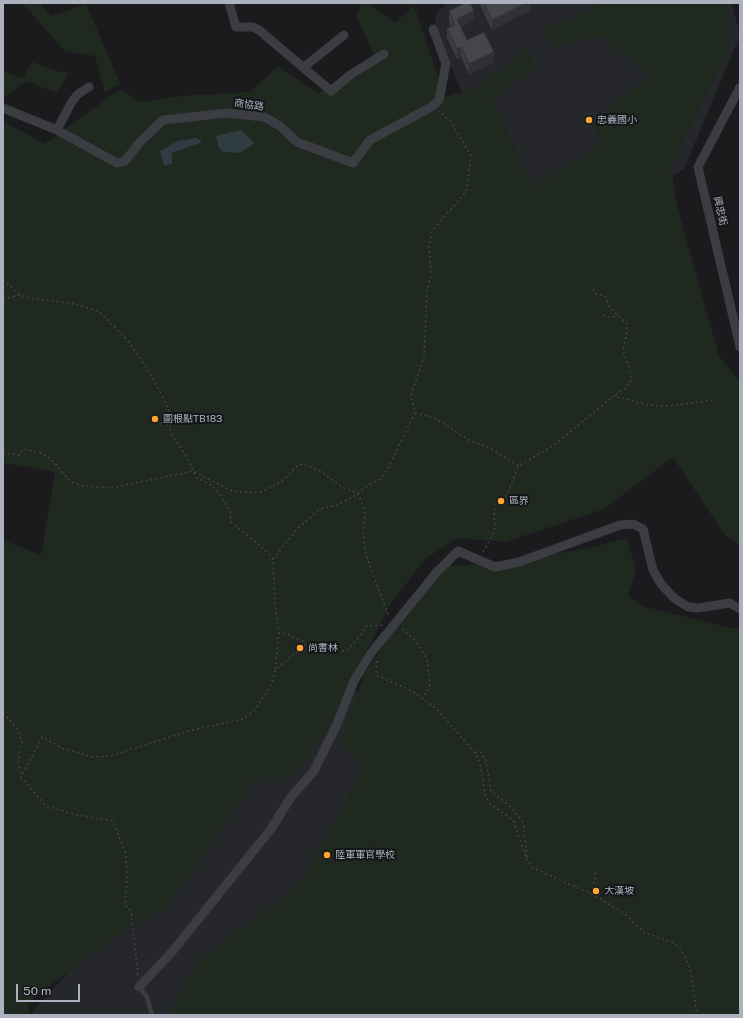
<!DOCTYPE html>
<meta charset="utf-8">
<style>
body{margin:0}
#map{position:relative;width:743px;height:1018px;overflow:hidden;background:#1b1b1d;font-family:"Public Sans",sans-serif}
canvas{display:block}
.frame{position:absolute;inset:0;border:4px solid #acb3be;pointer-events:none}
.scale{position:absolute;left:16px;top:984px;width:64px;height:18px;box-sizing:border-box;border:2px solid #acb3be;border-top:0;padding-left:5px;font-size:12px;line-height:14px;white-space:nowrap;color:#acb3be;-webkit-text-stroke:3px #151619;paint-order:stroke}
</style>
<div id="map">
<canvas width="743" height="1018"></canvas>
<div class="frame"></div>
<div class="scale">50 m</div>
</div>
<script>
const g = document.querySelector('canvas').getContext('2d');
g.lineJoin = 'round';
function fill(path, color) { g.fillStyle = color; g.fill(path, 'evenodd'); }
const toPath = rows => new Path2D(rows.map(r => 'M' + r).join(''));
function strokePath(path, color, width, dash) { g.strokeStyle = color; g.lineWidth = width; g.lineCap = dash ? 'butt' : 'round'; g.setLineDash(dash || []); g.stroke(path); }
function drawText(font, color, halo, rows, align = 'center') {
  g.font = font + ' "Public Sans","Noto Sans TC",sans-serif'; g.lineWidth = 4; g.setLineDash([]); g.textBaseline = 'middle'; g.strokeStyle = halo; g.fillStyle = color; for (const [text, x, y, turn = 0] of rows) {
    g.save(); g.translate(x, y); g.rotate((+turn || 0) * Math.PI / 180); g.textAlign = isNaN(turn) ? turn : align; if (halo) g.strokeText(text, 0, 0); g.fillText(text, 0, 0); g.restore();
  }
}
fill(toPath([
 [444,3,732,3,740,35,684,169,578,236,512,228,462,92,434,27,437,12,445,6],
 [317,673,405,713,664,1015,30,1015,91,947]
]), '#26272b');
fill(toPath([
 [22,3,40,3,51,16,86,4,120,83,105,93,95,56,65,51],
 [362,3,368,3,395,23,414,5,445,97,480,86,528,46,536,70,509,84,494,100,532,186,599,146,595,121,648,76,602,36,551,48,544,30,601,3,725,3,731,46,671,167,677,206,719,356,740,382,740,546,724,534,673,457,604,509,505,542,458,538,426,558,391,603,323,737,290,778,257,777,166,909,121,933,27,1003,30,1015,3,1015,3,540,41,555,55,472,3,463,3,121,45,144,120,89,140,102,182,96,250,92,278,66,318,93,345,81,374,54,356,16],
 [32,62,57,71,69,73,57,93,26,81,3,98,3,71,23,78],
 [627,538,636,570,628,596,642,606,740,630,740,1015,168,1015,199,960,242,927,298,888,363,769,340,740,365,673,434,567,478,564,586,549]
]), '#202920');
fill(toPath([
 [241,130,254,143,240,153,223,152,218,147,216,136],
 [197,138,202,142,172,153,172,164,164,166,160,151,178,141]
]), '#2f3c43');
strokePath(toPath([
 [3,280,20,295,30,298,75,304,100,312,129,342,150,373,165,402,171,416,170,432,186,456,197,478,210,484,219,493,230,512,231,522,264,549,273,559,275,606,279,633,287,634,307,643],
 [593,289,596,294,605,296,610,308,628,325,623,350,632,378,626,388,614,396],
 [3,299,20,295],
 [603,315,608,317,618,316],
 [415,413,435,418,470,441,488,447,519,466],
 [156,422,169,426],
 [3,453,19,455,23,449,40,453,50,458,71,482,83,486,111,488,193,471,232,491,259,493,281,482,297,466,303,464,320,471,342,487,357,493,360,498,365,513,363,530,366,555,389,617],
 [483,552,493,534,495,527,494,510,496,503,504,501,519,466,554,445,614,396,648,405,666,406,715,400],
 [273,559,298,528,320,509,337,505,353,497,370,484,380,479,387,470,415,413,411,395,424,357,427,291,431,274,429,247,432,231,466,192,471,156,451,122,439,111],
 [402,629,414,639,427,659,430,683,429,688,422,699],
 [377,661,376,675,412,691,437,709,475,753,480,764,485,794,489,803,513,820,527,860,533,868,592,894,625,914,645,933,671,942,679,947,685,956,691,974,697,1015],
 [275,669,279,633],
 [3,713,17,728,22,742,18,760,21,776],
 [475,753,481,752,486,761,491,791,512,808,523,822,527,858],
 [592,894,596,872],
 [138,975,131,911,125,905,127,879,126,854,113,821,77,815,46,806,21,777,42,737,62,748,93,757,110,756,189,731,243,719,254,711,264,696,272,683,275,670,307,643,330,650,342,651,347,650,354,643,367,626,384,625]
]), '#41444a', 1.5, [2, 3]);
strokePath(toPath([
 [139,987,147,997,152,1015]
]), '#3b3d43', 4.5);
strokePath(toPath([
 [229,3,236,27,253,27,259,30,331,91,350,75,384,54],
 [304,67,344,35],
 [740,87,698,167,740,347],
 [3,108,57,130,117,163,125,161,140,142,163,120,227,113,264,117,280,126,297,142,353,163,370,140,433,106,439,100,446,64,433,29],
 [57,130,71,103,78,94,89,87],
 [139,987,172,952,271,829,291,797,314,771,337,724,354,681,371,653,436,573,458,551,495,567,519,562,620,525,633,524,643,529,653,570,661,584,674,598,688,607,698,608,730,603,740,609]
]), '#3b3d43', 9);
fill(toPath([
 [463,3,470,3,474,20,461,27,467,40,494,62,469,74,461,57,457,59,447,38,447,28,451,26,449,21,449,11,463,4],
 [479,3,531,3,531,10,492,30]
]), '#3a3c40');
fill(toPath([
 [526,3,531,3,531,10,492,30,492,20],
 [474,10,474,20,457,29,457,19],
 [461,47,461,57,457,59,457,49],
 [494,52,494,62,469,74,469,64]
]), '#303134');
const building = toPath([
 [465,3,470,3,474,10,457,19,467,40,484,32,494,52,469,64,461,47,457,49,447,28,455,25,449,11,465,3],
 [484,3,526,3,492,20,484,3]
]);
fill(building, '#44464a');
strokePath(building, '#303134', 1);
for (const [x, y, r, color] of [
 [589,120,4,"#ffa531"],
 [155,419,4,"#ffa531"],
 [501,501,4,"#ffa531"],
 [300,648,4,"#ffa531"],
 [327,855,4,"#ffa531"],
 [596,891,4,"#ffa531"]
]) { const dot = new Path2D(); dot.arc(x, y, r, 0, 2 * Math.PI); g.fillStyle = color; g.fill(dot); strokePath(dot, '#151619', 1.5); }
drawText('10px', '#acb3be', '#151619', [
 ["商協路",249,105,8],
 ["興忠街",720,211,77]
]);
drawText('10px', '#acb3be', '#151619', [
 ["忠義國小",597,120],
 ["圖根點TB183",163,419],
 ["區界",509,501],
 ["尚書林",308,648],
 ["陸軍軍官學校",335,855],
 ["大漢坡",604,891]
], 'left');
</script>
